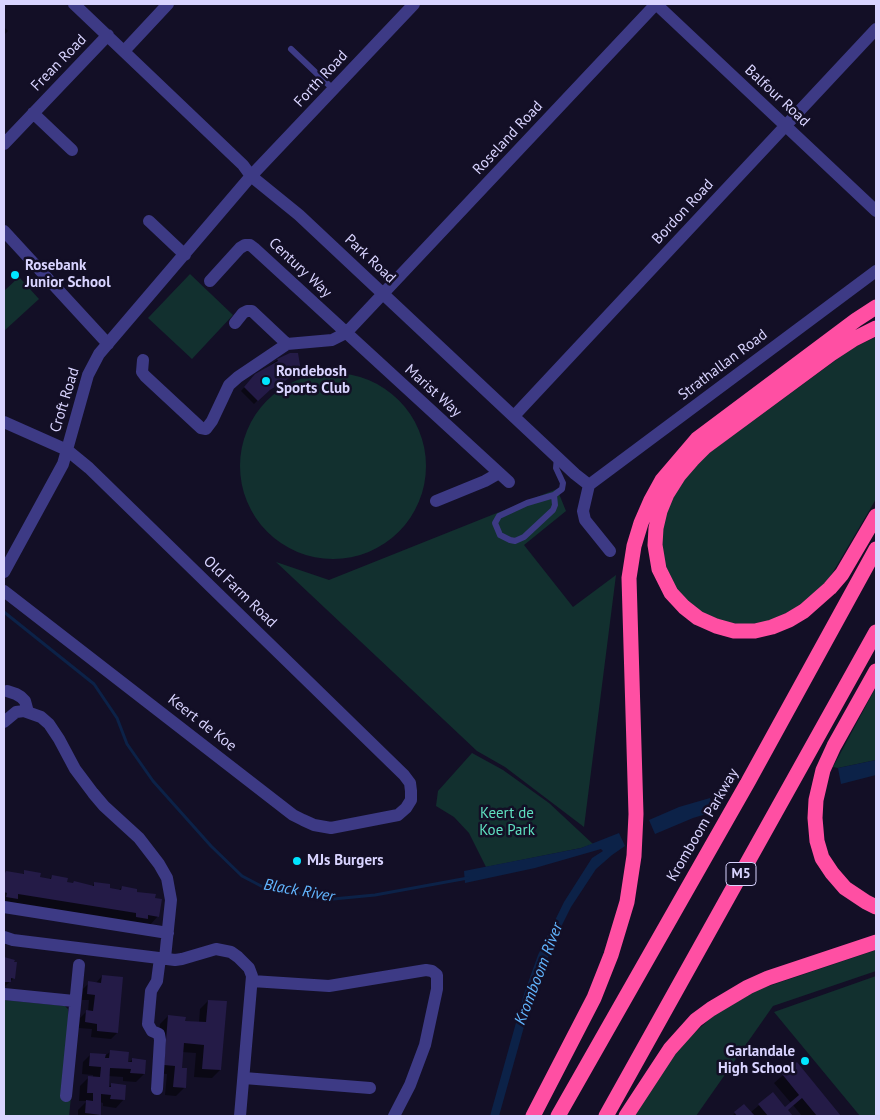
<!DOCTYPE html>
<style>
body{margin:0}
#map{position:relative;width:880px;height:1120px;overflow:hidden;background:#130f26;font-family:"PT Sans",sans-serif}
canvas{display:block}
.frame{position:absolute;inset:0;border:5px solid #d9d4ff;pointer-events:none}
</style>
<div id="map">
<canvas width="880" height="1120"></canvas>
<div class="frame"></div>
</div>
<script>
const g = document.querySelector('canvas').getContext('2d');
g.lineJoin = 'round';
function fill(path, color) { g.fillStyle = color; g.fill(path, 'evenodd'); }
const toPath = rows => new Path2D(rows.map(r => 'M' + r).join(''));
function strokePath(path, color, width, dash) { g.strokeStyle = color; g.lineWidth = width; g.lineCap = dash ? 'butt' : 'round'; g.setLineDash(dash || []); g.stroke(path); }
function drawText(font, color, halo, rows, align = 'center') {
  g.font = font + ' "PT Sans",sans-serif'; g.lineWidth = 5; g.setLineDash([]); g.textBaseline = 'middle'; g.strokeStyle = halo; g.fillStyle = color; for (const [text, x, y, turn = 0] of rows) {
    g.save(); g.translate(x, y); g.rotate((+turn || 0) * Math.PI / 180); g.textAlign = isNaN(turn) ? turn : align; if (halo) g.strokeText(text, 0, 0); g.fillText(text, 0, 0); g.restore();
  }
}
fill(toPath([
 [190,274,233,315,192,359,148,318],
 [19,277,39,299,4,331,4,291],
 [876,337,876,499,833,572,827,581,803,604,771,621,749,625,727,623,704,614,684,598,672,582,665,564,662,546,663,527,667,510,676,492,689,473,709,453,851,349],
 '240 466a93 93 0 1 1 186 0a93 93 0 1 1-186 0Z',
 [557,489,566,511,524,545,573,607,616,575,584,827,505,767,477,751,276,562,329,580],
 [876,687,876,760,838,768,833,767],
 [472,753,503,770,549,803,593,844,581,848,486,867,469,833,454,817,436,806,438,791],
 [876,950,876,971,773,1006,696,1116,634,1116,678,1048,714,1015,757,990],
 [876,976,876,1116,860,1116,774,1012],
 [4,1000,65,1006,68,1009,71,1097,69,1116,4,1116]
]), '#12302f');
fill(toPath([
 [876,760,876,775,841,784,838,768],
 [710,798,713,812,693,818,655,834,649,820,679,807],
 [619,833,625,846,612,855,596,869,571,907,557,935,534,991,499,1116,490,1116,524,994,538,955,564,902,592,858,603,851,601,849,535,868,465,883,464,871,581,848]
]), '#0c2248');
fill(toPath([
 [4,27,8,31,4,35],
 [290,354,300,371,264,394,254,404,241,391,256,375,277,360],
 [6,872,22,875,25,872,39,878,49,880,52,876,66,883,92,886,95,883,108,889,119,890,122,887,154,899,158,916,150,925,4,906,4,874],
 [4,959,13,961,14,978,4,987],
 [102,976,117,1033,111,1039,91,1037,92,1029,79,1028,80,1018,86,1012,88,1012,89,1000,82,1000,83,989,89,983,96,983],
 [208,1001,220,1070,212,1078,194,1077,196,1053,182,1052,181,1069,184,1088,176,1096,165,1095,167,1074,156,1073,160,1024,168,1016,184,1022,199,1023,200,1009],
 [110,1052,127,1063,132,1060,144,1074,136,1082,123,1081,123,1077,108,1076,107,1089,111,1085,124,1099,116,1108,103,1106,103,1103,100,1102,100,1114,98,1116,78,1116,78,1110,87,1101,79,1101,80,1086,89,1077,93,1078,93,1075,82,1074,83,1062,91,1054,106,1055],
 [796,1064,840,1116,802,1116,793,1105,787,1110,792,1116,732,1116,744,1105,750,1113,773,1093,785,1108,791,1103,774,1083]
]), '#0007');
strokePath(toPath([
 [4,612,94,684,117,718,127,744,153,781,211,846,242,876,263,887,333,899,375,895,468,878]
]), '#0c2248', 3);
fill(toPath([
 [290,353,298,353,301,371,270,390,258,401,244,387,255,374,278,361,277,359],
 [24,870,41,873,40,877,51,879,52,875,68,878,67,882,73,883,74,881,94,886,94,882,110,884,110,888,121,890,122,886,137,889,137,892,156,894,155,898,162,899,159,917,148,915,148,919,136,917,136,913,18,894,18,899,6,897,7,893,4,892,4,875,6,871,24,874],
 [4,957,15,960,14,962,17,962,15,979,11,978,11,982,4,982],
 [102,975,123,977,118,1033,97,1031,97,1024,85,1022,86,1010,93,1011,95,995,87,994,88,981,101,983],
 [208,1000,227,1001,221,1070,202,1069,204,1045,184,1043,182,1068,187,1068,186,1088,173,1087,175,1066,164,1065,168,1015,186,1017,185,1021,206,1022],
 [110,1050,129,1052,128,1062,132,1062,132,1058,146,1060,145,1074,130,1073,131,1069,110,1068,109,1087,111,1087,111,1083,126,1085,125,1100,110,1099,111,1095,101,1094,101,1115,85,1113,86,1100,93,1101,93,1093,87,1093,88,1076,100,1077,101,1067,89,1066,90,1053,106,1054,105,1058,109,1058],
 [797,1062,841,1116,817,1116,802,1098,788,1110,793,1116,768,1116,758,1104,773,1092,785,1107,799,1095,782,1074],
 [744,1104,755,1116,737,1116,734,1112]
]), '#241b47');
strokePath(toPath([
 [291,49,333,89],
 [554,495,555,505,553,510,524,537,515,541,510,540,500,535,495,523,499,516,527,503,554,495,562,489,563,483,556,468,557,457]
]), '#3d3a85', 6);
strokePath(toPath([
 [74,4,243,165,251,176,299,215,575,474,589,485],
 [656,4,876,211],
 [125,50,168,4],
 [33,113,72,150],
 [4,144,108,35],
 [149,221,185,255],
 [4,231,108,344],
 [210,281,240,248,245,245,250,245,254,248,509,482],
 [235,323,243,313,247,311,252,311,287,344],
 [143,360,142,372,145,376,201,428,206,429,212,421,229,385,238,377,287,344,332,340,346,333,656,4],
 [514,416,876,29],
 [4,422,67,450,89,468,404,775,410,783,411,791,411,800,406,808,398,815,331,828,314,825,303,820,293,815,4,591],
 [589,485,876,271],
 [589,485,583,511,585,520,610,551],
 [436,501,485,481,499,473],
 [4,572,63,464,88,375,99,354,251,176,414,4],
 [7,691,16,694,21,697,25,701,28,712],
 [4,722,16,712,24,711,41,717,49,724,59,739,75,769,93,793,104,806,139,838,159,864,167,878,171,900,165,958],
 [4,907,168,933],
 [4,937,13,940,175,960,182,959,216,949,231,952,238,957,249,968,252,976,240,1116],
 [252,981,329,986,426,970,432,971,437,975,437,989,425,1045,410,1085,394,1116],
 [4,994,74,1001],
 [244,1078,370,1088],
 [157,1089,160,1040,159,1034,152,1031,148,1024,151,991,157,981,160,958],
 [66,1096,79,965]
]), '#3d3a85', 12);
strokePath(toPath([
 [876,328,854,339,831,354,705,447,692,460,679,475,667,494,660,511,656,528,655,545,659,569,671,593,684,607,698,618,716,626,734,631,755,631,772,627,789,620,804,611,830,588,842,574,876,516],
 [876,671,834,746,823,770,816,800,815,818,817,841,822,858,832,873,845,888,866,902,876,907],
 [533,1116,594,998,611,955,627,902,634,856,636,814,629,578,634,546,641,523,651,500,662,480,697,439,856,320,876,307],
 [558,1116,748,782,876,549],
 [606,1116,876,632],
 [626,1116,670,1049,696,1020,711,1009,748,987,768,978,876,942]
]), '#ff4fa3', 15);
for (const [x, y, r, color] of [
 [15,275,5,"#00e5ff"],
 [266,381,5,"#00e5ff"],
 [297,861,5,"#00e5ff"],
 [805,1061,5,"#00e5ff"]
]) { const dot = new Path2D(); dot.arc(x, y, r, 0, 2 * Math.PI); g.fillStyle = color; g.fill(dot); strokePath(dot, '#130f26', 2); }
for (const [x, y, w] of [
 [741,874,30]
]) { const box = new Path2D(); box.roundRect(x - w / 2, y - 11.5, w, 23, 4); g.fillStyle = '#130f26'; g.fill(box); strokePath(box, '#d9d4ff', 1); }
drawText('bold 14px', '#d9d4ff', null, [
 ["M5",741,874]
]);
drawText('15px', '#d9d4ff', '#130f26', [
 ["Frean Road",59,63,-46],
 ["Forth Road",321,79,-47],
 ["Balfour Road",777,96,43],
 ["Roseland Road",508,138,-47],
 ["Bordon Road",683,212,-47],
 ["Park Road",370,259,43],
 ["Century Way",300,268,43],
 ["Strathallan Road",723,365,-37],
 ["Marist Way",433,391,42],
 ["Croft Road",65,400,-73],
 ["Old Farm Road",240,592,44],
 ["Keert de Koe",202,723,38],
 ["Kromboom Parkway",703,825,-60]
]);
drawText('bold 15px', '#d9d4ff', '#130f26', [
 ["Rosebank",25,266],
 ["Junior School",25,283],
 ["Rondebosh",276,372],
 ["Sports Club",276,389],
 ["MJs Burgers",307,861],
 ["Garlandale",795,1052,"right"],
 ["High School",795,1069,"right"]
], 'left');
drawText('15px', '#5fe0c0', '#130f26', [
 ["Keert de",507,814],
 ["Koe Park",507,831]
]);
drawText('italic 16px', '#62b6ff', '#130f26', [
 ["Black River",299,891,10],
 ["Kromboom River",539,974,-69]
]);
</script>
